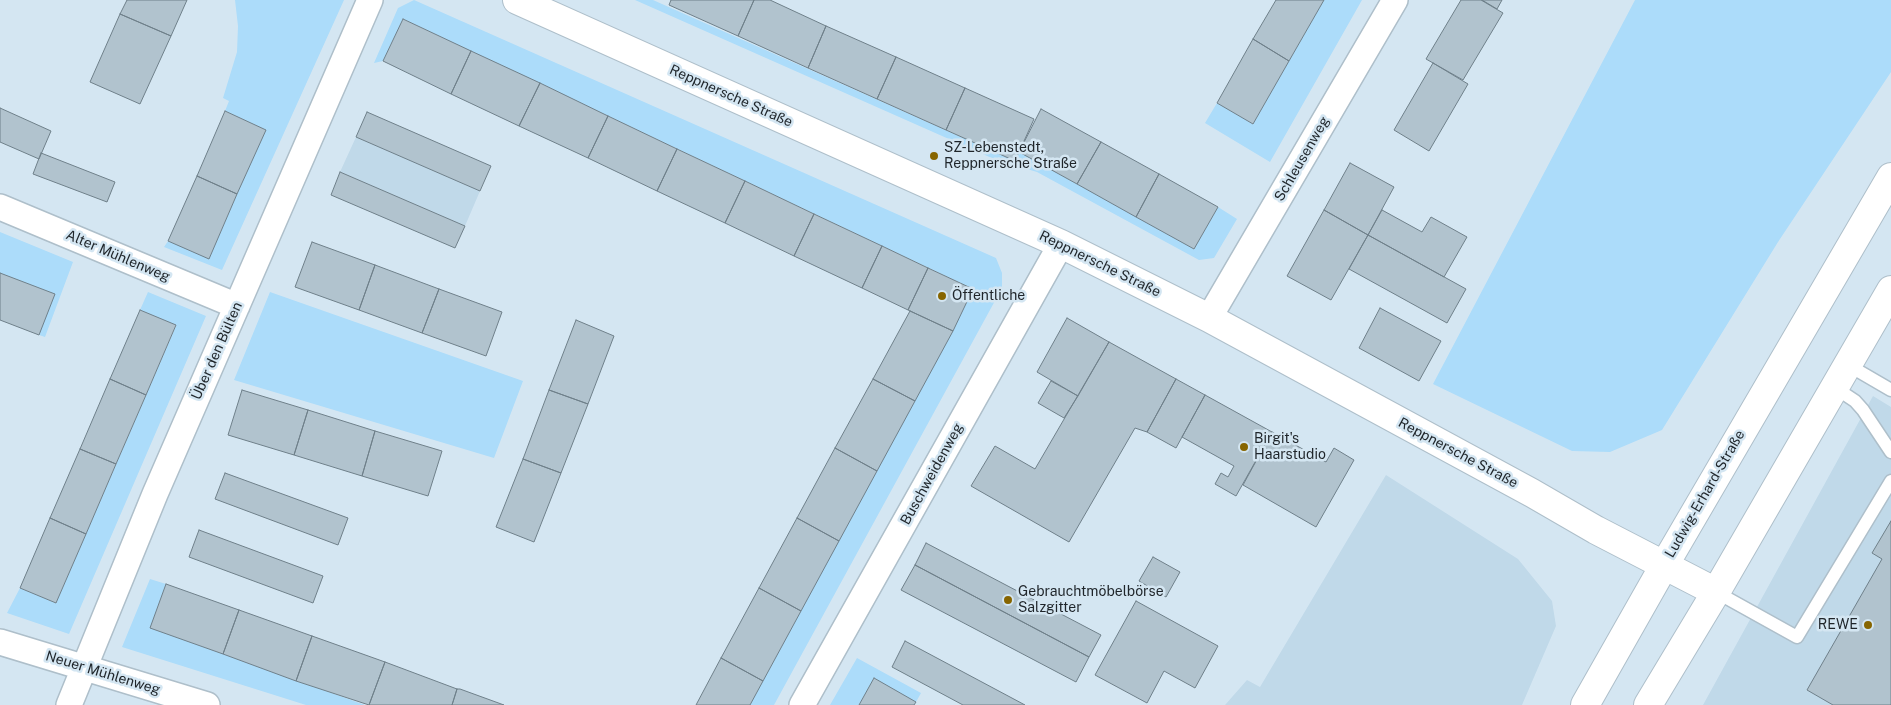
<!DOCTYPE html>
<meta charset="utf-8">
<style>
body{margin:0}
canvas{display:block;background:#d4e6f2}
</style>
<canvas width="1891" height="705"></canvas>
<script>
const g = document.querySelector('canvas').getContext('2d');
g.lineJoin = 'round';
function fill(path, color) { g.fillStyle = color; g.fill(path, 'evenodd'); }
const toPath = rows => new Path2D(rows.map(r => 'M' + r).join(''));
function strokePath(path, color, width, dash) { g.strokeStyle = color; g.lineWidth = width; g.lineCap = dash ? 'butt' : 'round'; g.setLineDash(dash || []); g.stroke(path); }
function drawText(font, color, halo, rows, align = 'center') {
  g.font = font + ' "Public Sans",sans-serif'; g.lineWidth = 5; g.setLineDash([]); g.textBaseline = 'middle'; g.strokeStyle = halo; g.fillStyle = color; for (const [text, x, y, turn = 0] of rows) {
    g.save(); g.translate(x, y); g.rotate((+turn || 0) * Math.PI / 180); g.textAlign = isNaN(turn) ? turn : align; if (halo) g.strokeText(text, 0, 0); g.fillText(text, 0, 0); g.restore();
  }
}
fill(toPath([
 [356,137,480,191,465,226,340,172],
 [1873,396,1891,407,1891,705,1703,705],
 [1386,475,1518,559,1552,601,1556,626,1522,705,1225,705,1247,680,1260,687]
]), '#c0d9e9');
fill(toPath([
 [235,0,344,0,222,270,164,247,168,241,209,258,265,130,225,111,229,101,223,98,237,52,238,26],
 [414,0,996,258,1002,273,1002,288,774,705,750,705,973,289,403,19,383,61,374,63,398,8],
 [635,0,653,0,1015,161,1019,152,1194,249,1218,207,1237,219,1214,258,1199,260,1037,172,994,159],
 [1324,0,1362,0,1270,162,1205,123,1217,103,1253,124],
 [1635,0,1891,0,1891,72,1778,242,1662,430,1610,452,1572,451,1433,384],
 [0,232,73,262,45,337,39,335,0,273],
 [148,292,206,316,69,634,7,613,20,588,56,603,176,326,140,310],
 [270,292,523,381,494,458,234,380],
 [150,579,166,584,151,628,365,705,306,705,122,647],
 [857,658,921,693,916,702,874,679,859,705,830,705]
]), '#acdcfa');
const building = toPath([
 [127,0,187,0,171,36,120,14,127,0],
 [671,0,754,0,738,36,669,5,671,0],
 [754,0,770,0,826,26,808,68,738,36,754,0],
 [1276,0,1324,0,1289,61,1253,39,1276,0],
 [1461,0,1481,0,1503,13,1463,80,1426,59,1461,0],
 [1482,0,1502,0,1497,9,1482,0],
 [120,14,171,36,140,104,90,82,120,14],
 [403,19,471,51,451,94,383,61,403,19],
 [826,26,896,57,877,99,808,68,826,26],
 [1253,39,1289,61,1253,124,1217,103,1253,39],
 [471,51,540,83,519,126,451,94,471,51],
 [896,57,965,88,946,130,877,99,896,57],
 [1433,63,1468,84,1429,151,1394,130,1433,63],
 [540,83,608,116,588,158,519,126,540,83],
 [965,88,1034,119,1015,161,946,130,965,88],
 [0,108,51,131,39,159,0,142,0,108],
 [1041,109,1101,142,1077,184,1019,152,1041,109],
 [225,111,266,130,237,194,197,176,225,111],
 [367,112,491,166,480,191,356,137,367,112],
 [608,116,677,149,657,191,588,158,608,116],
 [1101,142,1159,174,1136,217,1077,184,1101,142],
 [677,149,745,181,725,223,657,191,677,149],
 [41,153,115,182,107,202,33,174,41,153],
 [1350,163,1394,187,1368,235,1324,210,1350,163],
 [340,172,465,226,455,248,331,195,340,172],
 [1159,174,1218,207,1194,249,1136,217,1159,174],
 [197,176,237,194,209,259,168,241,197,176],
 [745,181,814,214,794,256,725,223,745,181],
 [1324,210,1368,235,1331,300,1287,276,1324,210],
 [1382,210,1422,232,1431,217,1467,237,1444,277,1368,235,1382,210],
 [814,214,882,246,862,288,794,256,814,214],
 [1368,235,1466,289,1447,323,1349,269,1368,235],
 [312,242,375,265,359,310,295,287,312,242],
 [882,246,928,268,908,310,862,288,882,246],
 [375,265,439,289,422,333,359,310,375,265],
 [928,268,973,289,953,331,908,310,928,268],
 [0,273,55,294,39,335,0,320,0,273],
 [439,289,502,312,486,356,422,333,439,289],
 [1380,308,1441,341,1419,381,1359,348,1380,308],
 [140,310,176,325,146,395,110,379,140,310],
 [910,311,953,331,915,401,873,379,910,311],
 [1067,318,1109,342,1078,396,1037,372,1067,318],
 [576,320,614,336,588,404,549,390,576,320],
 [1109,342,1176,379,1147,432,1135,428,1069,542,971,486,995,446,1035,469,1109,342],
 [110,379,146,395,116,464,80,449,110,379],
 [873,379,915,401,877,471,835,448,873,379],
 [1176,379,1205,395,1176,448,1147,432,1176,379],
 [1051,381,1078,396,1064,418,1038,403,1051,381],
 [242,390,308,410,294,455,228,435,242,390],
 [549,390,588,404,561,473,523,459,549,390],
 [1205,395,1272,432,1236,496,1215,484,1221,473,1228,477,1234,466,1182,437,1205,395],
 [308,410,375,431,362,476,294,455,308,410],
 [375,431,442,451,428,496,362,476,375,431],
 [1272,432,1326,462,1334,448,1354,460,1316,527,1243,485,1272,432],
 [835,448,877,471,839,541,797,518,835,448],
 [80,449,116,464,86,534,50,518,80,449],
 [523,459,561,473,534,542,496,527,523,459],
 [225,473,348,518,338,545,215,499,225,473],
 [50,518,86,534,56,603,20,588,50,518],
 [797,518,839,541,801,611,759,588,797,518],
 [1891,521,1891,705,1833,705,1807,690,1882,559,1872,553,1891,521],
 [199,530,323,576,313,603,189,557,199,530],
 [926,543,1101,635,1089,657,915,565,926,543],
 [1153,557,1180,572,1166,597,1139,581,1153,557],
 [915,565,1089,657,1076,682,901,590,915,565],
 [166,584,239,610,223,654,150,628,166,584],
 [759,588,801,611,763,681,721,658,759,588],
 [1136,601,1218,646,1195,688,1164,671,1147,703,1095,675,1136,601],
 [239,610,312,636,296,681,223,654,239,610],
 [312,636,385,662,369,705,296,681,312,636],
 [905,641,1025,705,963,705,892,667,905,641],
 [721,658,763,681,750,705,696,705,721,658],
 [385,662,457,689,452,705,369,705,385,662],
 [874,678,916,702,914,705,859,705,874,678],
 [457,689,460,689,504,705,452,705,457,689]
]);
fill(building, '#b1c3ce');
strokePath(building, '#6f808a', 1);
const lane = toPath([
 [1848,365,1891,390],
 [1834,387,1855,401,1863,410,1891,452],
 [1716,592,1797,637,1891,481]
]);
const street = toPath([
 [0,207,237,306],
 [1209,318,1395,0],
 [0,642,207,705],
 [69,705,155,494,370,0],
 [802,705,1061,244]
]);
const secondary = toPath([
 [517,0,1061,244,1209,318,1532,493,1596,530,1716,592],
 [1585,705,1665,564,1891,177],
 [1648,705,1716,592,1891,290]
]);
strokePath(lane, '#aebfca', 15);
strokePath(street, '#aebfca', 28);
strokePath(secondary, '#aebfca', 30);
strokePath(lane, '#fff', 12);
strokePath(street, '#fff', 25);
strokePath(secondary, '#fff', 28);
for (const [x, y, r, color] of [
 [934,156,5,"#876500"],
 [942,296,5,"#876500"],
 [1244,447,5,"#876500"],
 [1008,600,5,"#876500"],
 [1868,625,5,"#876500"]
]) { const dot = new Path2D(); dot.arc(x, y, r, 0, 2 * Math.PI); g.fillStyle = color; g.fill(dot); strokePath(dot, '#d4e6f2', 2); }
drawText('14px', '#1f252a', '#d4e6f2', [
 ["Reppnersche Straße",731,96,24],
 ["Schleusenweg",1302,159,-60],
 ["Alter Mühlenweg",118,256,23],
 ["Reppnersche Straße",1100,264,26],
 ["Über den Bülten",217,351,-66],
 ["Reppnersche Straße",1458,453,28],
 ["Buschweidenweg",932,474,-61],
 ["Ludwig-Erhard-Straße",1705,494,-60],
 ["Neuer Mühlenweg",103,673,17]
]);
drawText('14px', '#1f252a', '#d4e6f2', [
 ["SZ-Lebenstedt,",944,148],
 ["Reppnersche Straße",944,164],
 ["Öffentliche",952,296],
 ["Birgit's",1254,439],
 ["Haarstudio",1254,455],
 ["Gebrauchtmöbelbörse",1018,592],
 ["Salzgitter",1018,608],
 ["REWE",1858,625,"right"]
], 'left');
</script>
